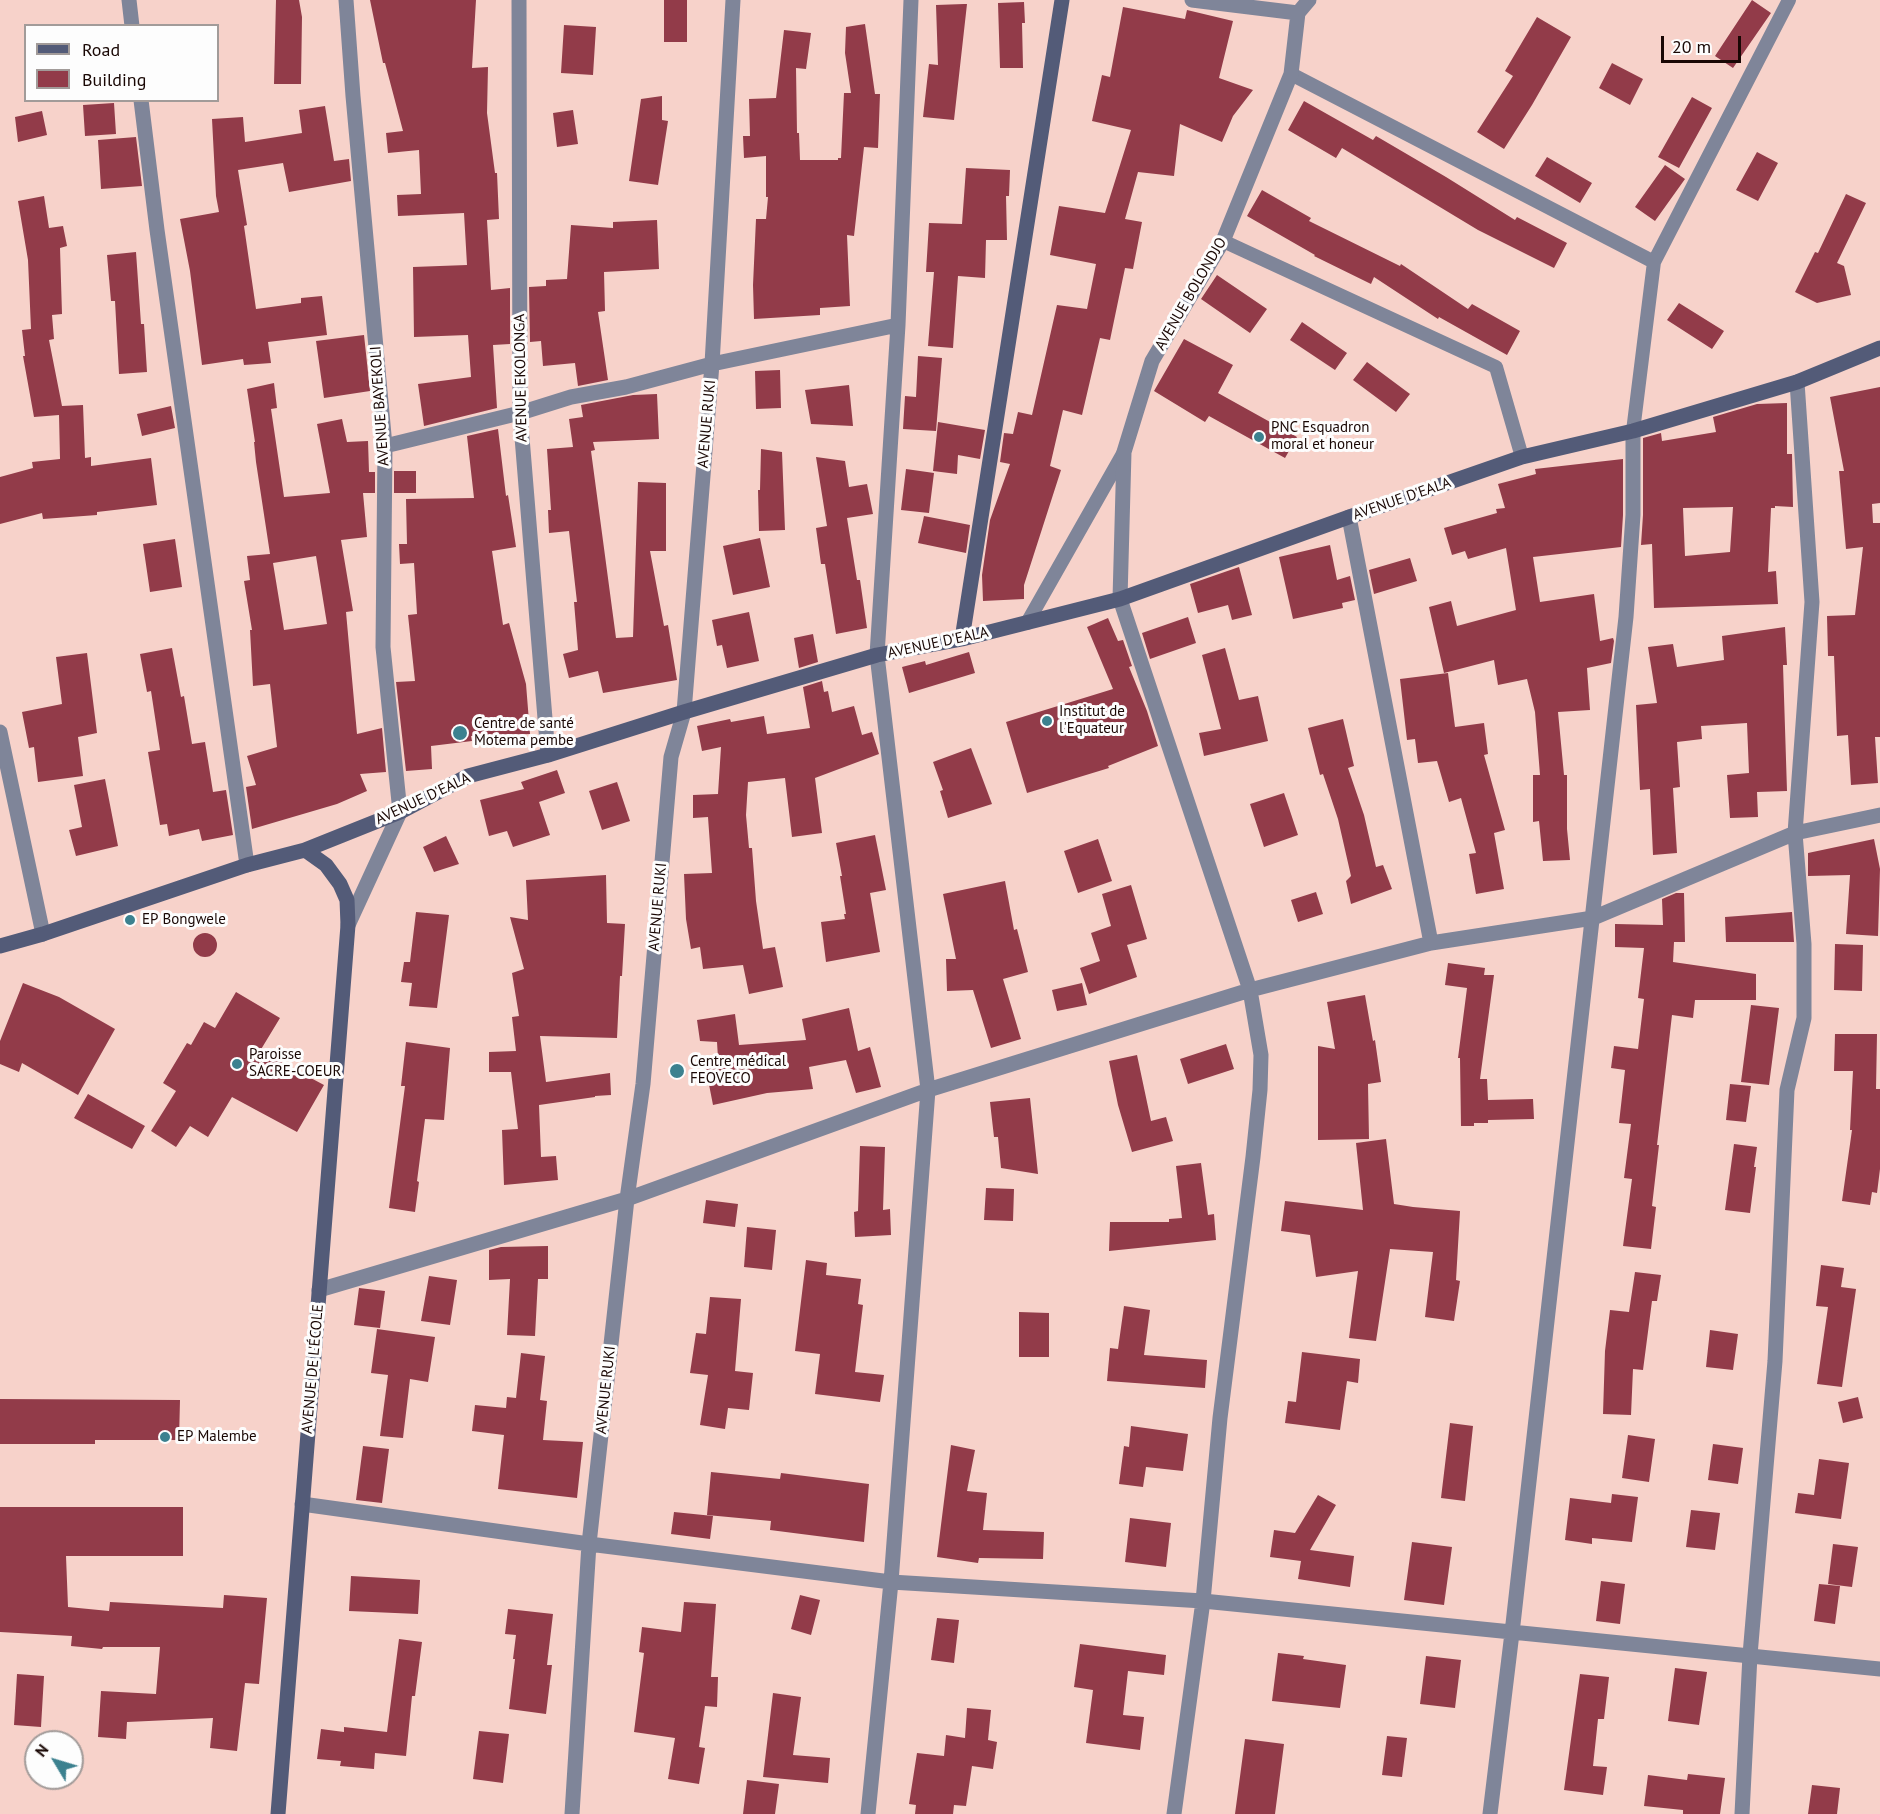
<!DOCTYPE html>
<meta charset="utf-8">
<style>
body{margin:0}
#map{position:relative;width:1880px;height:1814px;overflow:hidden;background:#f7d2ca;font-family:"PT Sans",sans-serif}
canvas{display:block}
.legend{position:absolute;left:24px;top:24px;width:195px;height:78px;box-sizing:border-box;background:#fdfdfd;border:2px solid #a29b99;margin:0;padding:8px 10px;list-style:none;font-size:18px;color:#190704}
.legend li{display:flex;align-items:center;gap:12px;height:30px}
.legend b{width:30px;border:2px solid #a29b99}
.north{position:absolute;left:24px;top:1730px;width:60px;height:60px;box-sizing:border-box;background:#fdfdfd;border:2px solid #a29b99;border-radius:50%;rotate:308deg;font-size:16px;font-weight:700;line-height:24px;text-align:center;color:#190704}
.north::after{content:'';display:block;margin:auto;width:21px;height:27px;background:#3c818f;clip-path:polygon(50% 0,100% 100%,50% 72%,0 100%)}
.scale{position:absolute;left:1661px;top:36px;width:80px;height:27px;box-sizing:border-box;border:3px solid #190704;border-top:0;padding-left:8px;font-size:18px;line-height:21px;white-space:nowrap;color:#190704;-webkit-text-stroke:4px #fdfdfd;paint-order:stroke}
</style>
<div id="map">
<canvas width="1880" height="1814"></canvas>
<ul class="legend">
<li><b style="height:8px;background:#535b78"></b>Road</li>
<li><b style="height:16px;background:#923b49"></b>Building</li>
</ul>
<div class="north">N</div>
<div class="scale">20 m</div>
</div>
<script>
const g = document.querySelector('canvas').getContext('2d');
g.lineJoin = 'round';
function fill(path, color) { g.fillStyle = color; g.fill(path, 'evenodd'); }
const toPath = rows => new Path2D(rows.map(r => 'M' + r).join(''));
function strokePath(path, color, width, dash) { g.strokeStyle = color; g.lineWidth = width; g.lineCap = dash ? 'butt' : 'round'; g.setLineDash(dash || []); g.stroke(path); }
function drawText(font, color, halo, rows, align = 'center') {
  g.font = font + ' "PT Sans",sans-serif'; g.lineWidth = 6; g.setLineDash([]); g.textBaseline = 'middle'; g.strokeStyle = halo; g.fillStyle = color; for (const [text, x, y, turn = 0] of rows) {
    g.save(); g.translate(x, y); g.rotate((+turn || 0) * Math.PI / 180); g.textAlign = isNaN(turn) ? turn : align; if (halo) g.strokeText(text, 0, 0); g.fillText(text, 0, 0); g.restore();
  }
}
fill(toPath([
 [276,0,299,0,302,17,301,84,274,84],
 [370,0,476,0,472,68,488,67,487,113,495,173,497,173,499,219,487,220,491,290,510,288,510,344,493,345,497,408,424,426,418,384,471,377,468,335,414,337,413,267,467,265,464,213,398,216,397,195,421,194,419,150,388,153,386,133,403,131,385,63,383,63],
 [664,0,687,0,687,42,664,42],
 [1752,0,1771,13,1733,68,1715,56],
 [1024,2,1025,23,1022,23,1023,68,1000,68,998,3],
 [964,4,967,4,954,120,923,117,929,64,938,65,936,5],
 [1123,7,1185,19,1187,10,1233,21,1219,78,1253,90,1233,116,1222,142,1180,124,1174,176,1138,172,1125,219,1142,222,1133,269,1125,268,1110,340,1100,338,1082,415,1063,410,1050,466,1061,470,1024,585,1024,599,983,601,982,575,990,520,1010,464,1000,462,1004,433,1013,434,1018,412,1032,415,1057,305,1087,309,1096,264,1050,255,1059,206,1105,213,1131,130,1092,121,1102,75,1110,77],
 [1537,17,1571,37,1532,105,1504,149,1477,132,1513,76,1505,71],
 [865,24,875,94,880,94,878,148,864,147,854,236,847,235,850,306,820,308,820,315,754,319,753,285,756,219,766,219,768,197,766,197,766,156,744,158,743,136,750,136,749,99,776,98,784,30,811,33,806,69,796,68,797,133,799,133,800,160,838,160,838,158,841,158,844,93,851,93,845,53,846,27],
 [564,25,596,27,593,75,561,73],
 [1612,63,1643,79,1630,105,1599,88],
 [662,96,662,120,668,121,658,185,629,181,641,99],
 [1692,97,1712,108,1679,168,1658,157],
 [1304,101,1373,140,1376,136,1446,177,1515,220,1517,217,1567,243,1554,268,1478,230,1342,148,1336,158,1288,130],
 [114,103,116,134,85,136,83,105],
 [325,106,334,161,349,159,351,181,289,192,283,163,238,170,247,225,244,226,256,309,301,303,301,298,322,296,327,335,268,342,271,363,244,365,243,359,202,365,190,271,180,219,219,212,216,196,212,119,243,117,245,142,302,133,299,110],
 [573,110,578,144,557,147,553,113],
 [42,111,47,135,18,142,15,117],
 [136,137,142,186,101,189,98,140],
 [1757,152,1778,163,1758,201,1736,190],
 [1547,157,1592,183,1580,203,1535,176],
 [1665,165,1685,179,1655,221,1635,207],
 [966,168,1010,170,1009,196,1006,196,1007,240,986,240,985,278,958,276,953,348,928,346,934,272,926,272,929,223,962,224],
 [1262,190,1311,218,1309,221,1400,266,1401,264,1468,309,1472,304,1520,331,1507,355,1439,317,1438,319,1374,277,1371,284,1314,256,1315,255,1247,216],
 [1846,194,1866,203,1837,263,1844,266,1851,295,1817,303,1795,292,1815,252,1818,253],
 [44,196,49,228,63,226,67,246,60,248,62,314,52,315,54,339,49,340,62,406,83,405,85,458,91,457,91,466,151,458,157,505,97,512,97,515,43,519,42,513,0,524,0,477,33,468,32,462,60,459,59,415,34,417,23,356,25,356,22,330,31,329,28,260,18,201],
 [657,220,659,269,604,272,605,311,598,312,608,380,578,386,575,363,543,366,541,341,530,342,529,287,546,286,546,280,567,279,571,225,613,228,613,222],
 [136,252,141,324,144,324,147,372,119,374,115,301,111,301,107,255],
 [1217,275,1267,309,1250,333,1201,299],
 [1679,303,1724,331,1712,349,1667,320],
 [1302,322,1347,353,1335,370,1290,340],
 [364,335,370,391,324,398,316,341],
 [1184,339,1233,365,1218,393,1297,437,1285,458,1209,416,1205,422,1154,391],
 [918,356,942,358,936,431,903,429,905,396,916,397],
 [1367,362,1410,394,1396,412,1353,380],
 [780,370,781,408,756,409,755,371],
 [274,383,277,408,271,409,284,497,330,493,317,424,342,419,347,442,368,441,369,472,375,472,375,493,363,493,367,537,341,540,353,611,346,612,357,734,382,728,386,772,360,774,367,791,337,804,252,829,246,787,256,785,247,756,277,747,270,684,253,686,250,630,252,630,244,581,250,580,247,556,270,554,256,462,254,442,255,442,247,389],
 [316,556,327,624,284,630,273,563],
 [849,385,853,426,811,424,805,390],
 [1880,387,1880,503,1872,504,1873,523,1880,523,1880,737,1875,737,1878,783,1851,785,1848,735,1837,736,1834,656,1828,656,1827,616,1855,615,1863,547,1846,549,1839,471,1844,471,1830,397],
 [657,394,659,439,593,442,595,450,591,451,616,638,633,637,638,482,666,483,666,551,650,551,664,626,668,625,677,680,603,693,598,671,569,678,563,654,578,650,574,602,577,602,569,531,549,533,548,510,551,510,547,449,573,447,569,419,583,417,581,405,633,395],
 [1787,403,1787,454,1792,454,1793,507,1775,506,1775,508,1771,508,1768,572,1776,571,1778,604,1654,608,1652,544,1641,545,1643,515,1643,438,1661,433,1662,441,1716,432,1713,417,1757,404],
 [1733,507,1730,552,1685,556,1683,508],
 [171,406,175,428,142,436,137,414],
 [938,422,985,430,980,459,958,455,957,474,933,471],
 [498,429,506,496,508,495,516,547,492,551,503,625,509,623,526,684,530,734,471,736,472,741,431,746,432,769,406,771,396,682,415,681,408,615,417,614,414,563,400,564,399,544,407,544,406,499,474,498,467,436],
 [761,449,782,452,785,530,759,531,758,490,760,490],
 [816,457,845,461,849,487,867,484,873,514,847,518,857,580,860,580,867,628,836,634,825,564,821,564,816,528,827,526],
 [1623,459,1623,515,1621,547,1533,557,1540,602,1594,594,1600,641,1613,638,1614,641,1611,663,1587,668,1590,710,1558,712,1564,775,1567,775,1567,829,1570,860,1543,861,1539,821,1533,822,1533,775,1540,775,1535,712,1527,679,1498,685,1494,660,1444,673,1429,607,1451,601,1457,626,1516,610,1506,548,1468,559,1465,551,1452,555,1444,528,1497,513,1496,509,1505,508,1498,484,1536,474,1535,469],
 [906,469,934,473,929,513,901,510],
 [394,471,416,471,416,493,394,493],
 [924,516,970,525,966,553,918,543],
 [760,538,770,587,733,595,723,546],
 [175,539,182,587,150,592,143,544],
 [1330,545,1337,580,1350,576,1355,600,1342,603,1343,608,1293,619,1279,557],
 [1410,558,1417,581,1374,594,1369,570],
 [1239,567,1252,615,1232,620,1228,605,1198,613,1190,584],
 [749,612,759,661,727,668,722,645,717,646,712,620],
 [1188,617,1196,643,1150,659,1142,633],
 [1108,618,1118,641,1123,640,1132,666,1129,667,1147,711,1158,746,1108,766,1109,768,1027,793,1006,722,1113,689,1087,627],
 [1785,627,1787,665,1783,665,1787,791,1757,792,1758,817,1730,818,1727,775,1749,773,1747,723,1701,726,1702,739,1677,742,1680,787,1673,788,1677,853,1653,855,1650,789,1640,790,1636,705,1657,703,1648,647,1673,644,1677,667,1724,660,1722,636],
 [813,634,818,662,799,668,794,638],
 [172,648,181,697,184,696,192,744,205,742,213,792,226,790,233,835,202,841,199,829,169,836,167,824,160,825,148,752,160,750,151,691,147,692,140,654],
 [1225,648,1239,700,1258,696,1268,741,1204,756,1199,733,1221,729,1202,655],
 [969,652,975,673,909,693,902,667,925,661,926,665],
 [87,653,97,733,78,737,83,776,38,782,34,747,29,748,22,712,62,704,56,657],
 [1448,673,1455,727,1484,723,1488,754,1484,755,1505,830,1494,833,1504,889,1476,894,1469,854,1476,853,1461,798,1449,802,1437,761,1418,763,1415,739,1407,740,1400,679],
 [822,681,824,692,828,691,832,712,854,706,862,735,872,732,879,754,815,778,822,833,792,837,785,778,748,782,746,815,749,848,752,848,756,901,763,949,775,947,783,987,749,994,743,965,703,969,700,947,691,949,686,919,684,874,712,873,708,817,693,818,693,795,718,794,721,747,702,751,697,726,730,719,731,722,764,716,767,734,810,728,803,687],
 [1343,719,1354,766,1348,768,1364,815,1376,867,1383,865,1392,889,1351,904,1346,881,1351,876,1338,819,1323,774,1320,775,1308,728],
 [971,748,992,804,948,818,940,791,943,790,933,762],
 [557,770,565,793,539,802,550,835,513,847,507,831,489,836,480,800,524,789,521,782],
 [105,779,118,846,76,856,69,830,82,827,74,785],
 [617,782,630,821,602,830,589,791],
 [1284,793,1298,835,1264,847,1250,804],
 [875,835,886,890,870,893,880,952,826,962,821,922,845,919,844,914,846,914,840,876,842,876,836,843],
 [446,836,459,864,434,872,423,847],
 [1098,839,1112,881,1078,893,1064,851],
 [1874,839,1880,869,1878,936,1846,934,1850,875,1808,876,1808,853],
 [606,875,607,923,625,924,622,976,620,976,617,1038,540,1036,546,1082,610,1073,611,1095,595,1096,595,1097,539,1105,541,1157,556,1156,558,1180,504,1185,502,1130,518,1129,511,1072,489,1072,489,1052,516,1051,512,1017,519,1016,512,973,524,969,510,917,528,920,526,880],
 [1005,881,1014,930,1017,929,1028,972,1003,979,1021,1039,991,1048,973,990,947,991,946,959,956,959,943,894],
 [1131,885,1147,939,1127,945,1137,977,1089,994,1080,968,1100,961,1091,933,1111,926,1102,894],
 [1316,892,1323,914,1298,922,1291,900],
 [1676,893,1684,893,1685,942,1674,942,1673,962,1756,974,1756,1000,1695,1000,1693,1018,1672,1015,1657,1145,1659,1145,1652,1206,1656,1207,1651,1249,1623,1246,1632,1179,1624,1178,1631,1124,1619,1123,1625,1070,1611,1068,1614,1046,1638,1049,1644,999,1638,998,1644,948,1615,947,1615,924,1663,925,1662,899],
 [416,912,449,915,437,1008,409,1006,412,983,401,982,404,962,410,962],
 [1792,912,1794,942,1726,942,1725,917],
 '193 945a12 12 0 1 1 24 0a12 12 0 1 1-24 0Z',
 [1835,944,1863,945,1862,991,1834,990],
 [1448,963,1485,968,1484,975,1494,975,1480,1079,1487,1079,1488,1100,1533,1099,1534,1119,1488,1120,1488,1123,1474,1123,1474,1126,1461,1126,1460,1058,1458,1058,1467,988,1445,985],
 [23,983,59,997,115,1029,78,1095,22,1063,19,1072,0,1064,0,1041],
 [1082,983,1087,1005,1057,1011,1052,990],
 [236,992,280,1018,260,1051,324,1085,297,1132,232,1097,208,1137,190,1126,176,1147,151,1131,176,1091,163,1083,187,1043,191,1045,204,1022,215,1028],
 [1365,995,1373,1041,1375,1040,1381,1082,1368,1084,1369,1139,1318,1140,1318,1046,1335,1049,1327,1002],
 [1751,1005,1779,1008,1769,1085,1741,1082],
 [849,1008,858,1051,870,1047,881,1087,856,1093,846,1060,809,1067,813,1089,767,1093,713,1105,704,1059,718,1058,717,1042,700,1041,697,1020,735,1014,739,1045,806,1040,802,1019],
 [1835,1034,1877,1034,1876,1089,1880,1089,1880,1169,1877,1193,1872,1192,1870,1205,1842,1201,1852,1130,1850,1130,1853,1071,1834,1071],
 [406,1042,450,1048,444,1120,425,1119,417,1181,419,1182,415,1212,389,1208,405,1086,401,1086],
 [1226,1044,1234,1069,1188,1084,1180,1059],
 [1137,1055,1151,1121,1166,1117,1173,1141,1132,1152,1118,1105,1109,1061],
 [1730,1084,1751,1086,1746,1122,1726,1120],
 [88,1094,145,1126,132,1149,74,1118],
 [1030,1098,1038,1174,1001,1168,998,1137,994,1137,990,1102],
 [1386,1139,1394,1204,1413,1207,1460,1211,1456,1280,1460,1281,1454,1321,1425,1317,1433,1252,1390,1249,1376,1341,1349,1338,1358,1271,1316,1277,1310,1235,1281,1231,1285,1201,1363,1210,1356,1143],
 [1734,1144,1757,1147,1754,1167,1756,1167,1750,1213,1725,1210],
 [860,1146,885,1147,883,1210,890,1209,891,1235,855,1237,854,1212,858,1211],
 [1201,1163,1208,1215,1214,1214,1216,1240,1109,1251,1110,1222,1169,1222,1169,1219,1182,1218,1176,1166],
 [986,1188,1014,1189,1013,1221,984,1220],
 [706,1200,738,1204,735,1227,703,1223],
 [747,1227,776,1230,772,1270,744,1267],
 [548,1246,548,1279,538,1279,535,1336,507,1335,510,1279,489,1280,489,1250,501,1247],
 [806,1260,827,1263,826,1275,861,1279,858,1304,863,1305,855,1372,884,1375,880,1402,815,1394,820,1354,795,1351],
 [1821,1265,1844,1268,1841,1287,1856,1289,1842,1387,1817,1384,1828,1307,1816,1306],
 [1635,1272,1661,1275,1657,1301,1652,1301,1643,1370,1633,1369,1631,1415,1603,1414,1605,1351,1610,1310,1629,1312],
 [429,1276,457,1280,450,1325,421,1321],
 [359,1288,385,1291,380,1328,354,1325],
 [710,1297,741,1299,735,1371,753,1373,749,1410,728,1408,725,1429,700,1425,708,1375,690,1373,696,1333,706,1334],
 [1124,1306,1150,1310,1144,1355,1207,1360,1205,1388,1107,1381,1110,1348,1118,1349],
 [1019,1312,1049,1313,1049,1357,1019,1357],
 [377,1329,435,1337,428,1382,410,1379,403,1438,380,1436,388,1375,371,1373],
 [1710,1330,1738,1334,1733,1370,1706,1367],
 [1302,1352,1360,1359,1358,1383,1347,1381,1340,1430,1285,1423,1288,1401,1296,1402],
 [521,1353,545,1356,540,1400,547,1401,543,1440,583,1442,577,1498,498,1489,504,1435,472,1431,475,1405,506,1408,507,1397,516,1398],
 [1858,1397,1863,1418,1843,1423,1838,1402],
 [0,1399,180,1400,179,1440,95,1440,95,1444,0,1444],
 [1450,1423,1473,1426,1465,1501,1441,1498],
 [1131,1426,1188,1434,1183,1471,1146,1467,1143,1487,1119,1484,1124,1446,1129,1447],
 [1628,1435,1655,1439,1649,1482,1622,1478],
 [1713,1444,1743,1448,1738,1484,1708,1480],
 [951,1445,975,1450,967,1491,987,1493,983,1530,1044,1532,1043,1559,979,1558,978,1563,937,1557],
 [363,1446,389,1449,382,1503,356,1500],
 [1819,1459,1849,1463,1841,1519,1795,1513,1798,1493,1814,1495],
 [711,1472,780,1479,781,1473,869,1484,864,1542,770,1530,771,1521,707,1515],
 [1612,1494,1638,1497,1632,1542,1592,1538,1592,1544,1565,1540,1570,1498,1611,1503],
 [1318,1495,1336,1505,1310,1550,1354,1556,1350,1587,1298,1579,1301,1561,1270,1557,1274,1530,1295,1533],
 [0,1507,183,1507,183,1556,66,1556,68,1607,109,1611,110,1602,223,1608,224,1595,267,1598,259,1684,245,1683,237,1751,210,1748,213,1718,127,1722,126,1739,98,1737,101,1691,156,1694,160,1647,103,1647,102,1649,71,1646,72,1636,0,1632],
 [1691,1510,1720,1513,1715,1550,1686,1547],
 [674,1512,713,1516,710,1539,671,1534],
 [1130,1518,1171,1523,1166,1567,1125,1562],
 [1412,1542,1452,1547,1444,1605,1404,1600],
 [1833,1544,1858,1547,1852,1587,1828,1584],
 [351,1576,420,1580,418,1614,349,1611],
 [1601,1581,1625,1584,1620,1624,1596,1621],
 [1819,1584,1840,1586,1835,1624,1814,1621],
 [800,1595,820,1600,811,1635,791,1629],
 [684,1602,716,1604,711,1677,718,1677,717,1707,705,1706,699,1747,705,1748,699,1784,668,1779,675,1738,634,1732,644,1653,639,1652,642,1627,681,1632],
 [508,1609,553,1614,547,1665,552,1665,546,1714,509,1709,515,1659,513,1659,516,1635,505,1634],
 [937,1618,959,1620,954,1663,931,1660],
 [399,1639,422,1642,415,1696,412,1696,406,1756,375,1753,374,1769,340,1766,341,1761,317,1759,321,1729,344,1732,344,1727,387,1732],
 [1080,1644,1166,1655,1164,1675,1128,1671,1123,1715,1144,1717,1140,1750,1086,1743,1093,1690,1074,1687],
 [1278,1653,1304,1656,1303,1659,1346,1665,1340,1708,1272,1701],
 [1426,1656,1461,1660,1455,1708,1420,1704],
 [1675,1668,1707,1672,1699,1725,1668,1721],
 [17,1674,44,1676,41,1727,14,1725],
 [1580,1674,1609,1677,1604,1719,1598,1719,1593,1766,1607,1767,1603,1795,1564,1790],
 [773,1693,801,1697,793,1755,830,1758,828,1783,763,1777],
 [967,1708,991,1710,988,1740,997,1742,993,1769,972,1766,966,1806,954,1805,953,1814,915,1814,916,1805,909,1804,917,1753,944,1756,946,1735,965,1738],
 [479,1731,509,1734,503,1783,473,1779],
 [1387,1736,1407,1738,1402,1777,1382,1775],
 [1245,1739,1284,1744,1275,1814,1235,1814],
 [1688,1774,1725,1778,1720,1814,1683,1814,1683,1810,1644,1806,1648,1775,1687,1780],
 [747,1780,779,1784,775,1814,743,1814],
 [1812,1785,1840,1788,1837,1814,1808,1814]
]), '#923b49');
strokePath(toPath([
 [1291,74,1654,262],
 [1223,241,1496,367,1522,457],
 [1633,431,1654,262,1789,0],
 [1027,623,1124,452]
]), '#7f8599', 14);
strokePath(toPath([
 [129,0,132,26],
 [346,0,353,96,385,446,383,647,400,812,348,925],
 [519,0,520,413,548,755],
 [1192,0,1298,13],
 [141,100,157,230,247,865],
 [385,446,520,413,571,397,626,387,712,364,898,325],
 [1349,517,1431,943],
 [0,732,43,934],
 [319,1290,627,1199,928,1090,1250,990,1431,943,1593,918,1795,833,1880,815],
 [302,1504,589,1544,891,1582,1203,1601,1880,1669],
 [572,1814,589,1544,627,1199,643,1084,671,757,684,712,712,364,733,0],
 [868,1814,891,1582,928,1090,877,655,898,325,911,0],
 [1174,1814,1203,1601,1220,1418,1253,1157,1260,1090,1261,1055,1250,990,1120,599,1124,452,1152,361,1223,241,1291,74,1298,13,1309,0],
 [1490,1814,1512,1633,1626,617,1633,515,1633,431],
 [1742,1814,1750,1655,1775,1361,1787,1090,1804,1018,1804,944,1795,833,1812,602,1797,382]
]), '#7f8599', 15);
strokePath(toPath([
 [962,639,1062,0],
 [0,946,43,934,247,865,305,850,400,812,468,776,548,755,684,712,877,655,962,639,1120,599,1349,517,1522,457,1633,431,1797,382,1880,348],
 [278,1814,348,925,347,900,340,884,326,865,305,850]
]), '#535b78', 15);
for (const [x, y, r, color] of [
 [1259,437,6,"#3c818f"],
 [1047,721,6,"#3c818f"],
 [460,733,8,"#3c818f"],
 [130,920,6,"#3c818f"],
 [237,1064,6,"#3c818f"],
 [677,1071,8,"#3c818f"],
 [165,1437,6,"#3c818f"]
]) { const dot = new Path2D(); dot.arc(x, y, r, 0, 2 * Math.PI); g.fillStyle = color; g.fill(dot); strokePath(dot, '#fdfdfd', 2); }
drawText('15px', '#190704', '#fdfdfd', [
 ["AVENUE BOLONDJO",1191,294,-60],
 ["AVENUE EKOLONGA",521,378,-91],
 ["AVENUE BAYEKOLI",380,406,-94],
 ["AVENUE RUKI",707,424,-85],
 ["AVENUE D'EALA",1402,499,-19],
 ["AVENUE D'EALA",938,643,-12],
 ["AVENUE D'EALA",423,799,-25],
 ["AVENUE RUKI",658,907,-85],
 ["AVENUE DE L'ÉCOLE",313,1369,-85],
 ["AVENUE RUKI",606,1390,-84]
]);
drawText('15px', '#190704', '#fdfdfd', [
 ["PNC Esquadron",1271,428],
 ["moral et honeur",1271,445],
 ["Institut de",1059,712],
 ["l'Equateur",1059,729],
 ["Centre de santé",474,724],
 ["Motema pembe",474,741],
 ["EP Bongwele",142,920],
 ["Paroisse",249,1055],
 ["SACRE-COEUR",249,1072],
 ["Centre médical",690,1062],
 ["FEOVECO",690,1079],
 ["EP Malembe",177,1437]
], 'left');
</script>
